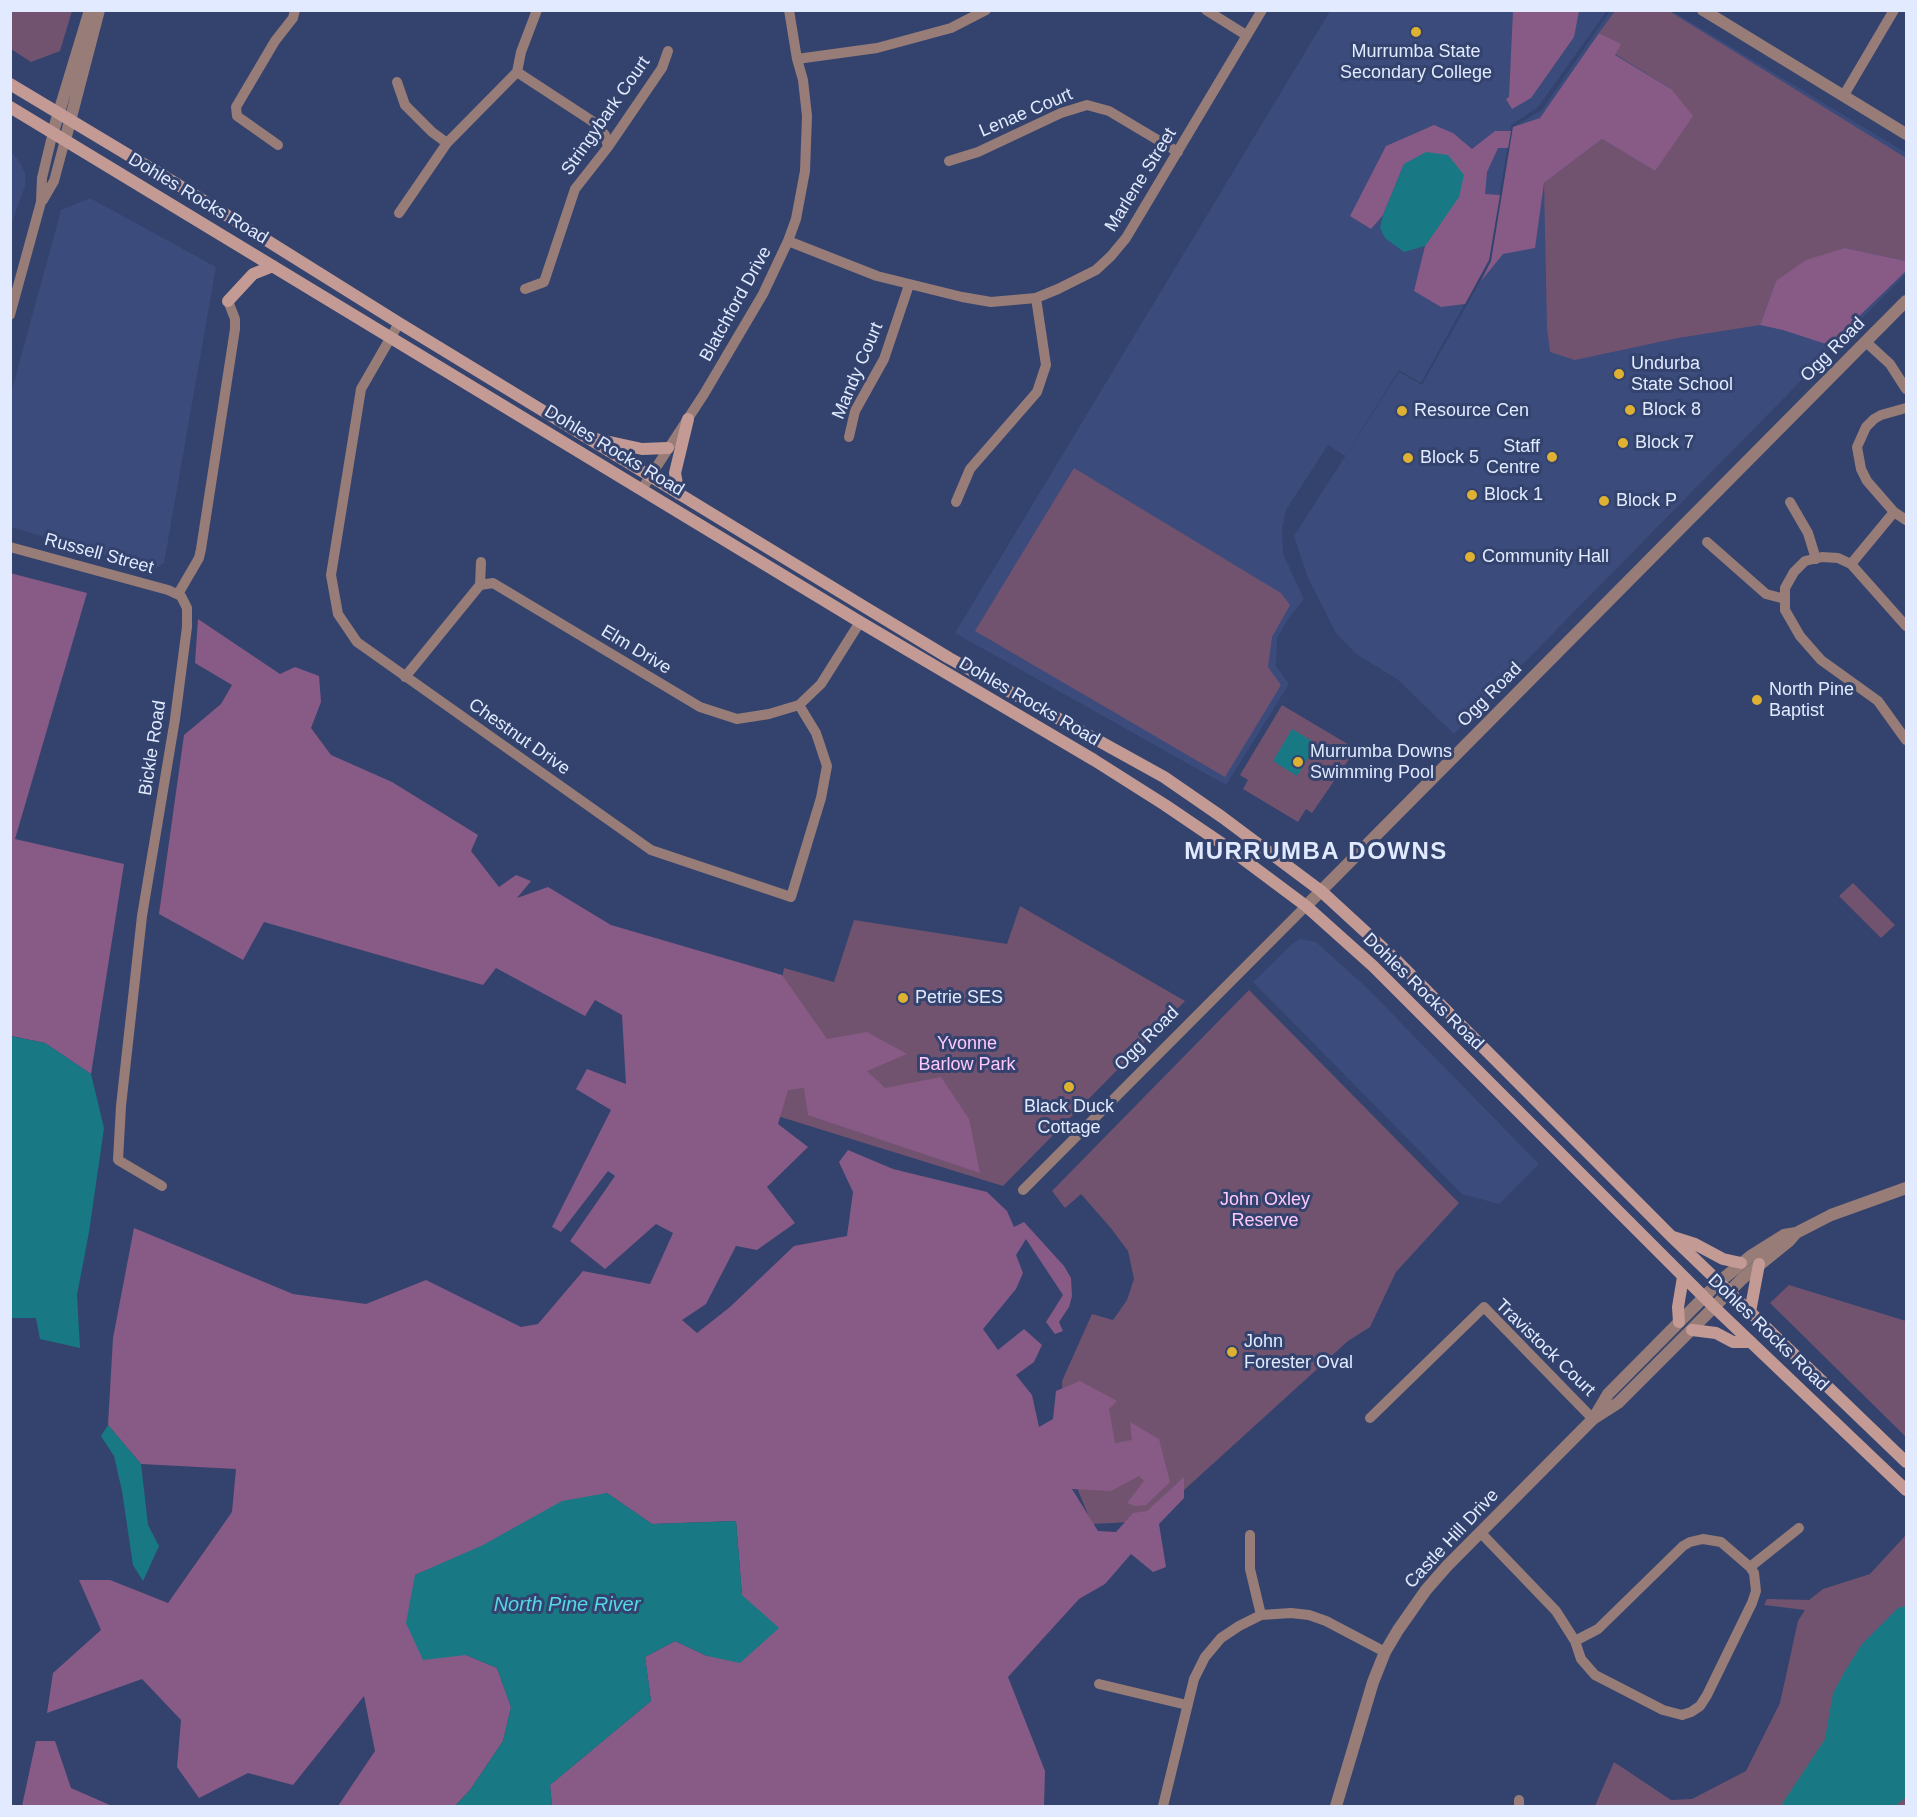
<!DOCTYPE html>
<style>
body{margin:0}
#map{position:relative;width:1917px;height:1817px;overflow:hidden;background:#33436d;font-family:Helvetica,sans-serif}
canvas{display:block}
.frame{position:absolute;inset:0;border:12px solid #e1eaff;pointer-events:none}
</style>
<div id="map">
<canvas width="1917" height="1817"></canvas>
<div class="frame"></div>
</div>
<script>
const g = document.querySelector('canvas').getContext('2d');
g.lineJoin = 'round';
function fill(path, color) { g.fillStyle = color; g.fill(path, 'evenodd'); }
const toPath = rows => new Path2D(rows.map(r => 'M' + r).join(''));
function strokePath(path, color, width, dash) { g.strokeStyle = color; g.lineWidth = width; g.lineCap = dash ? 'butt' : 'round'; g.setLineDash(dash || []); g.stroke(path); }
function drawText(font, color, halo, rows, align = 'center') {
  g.font = font + ' Helvetica,sans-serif'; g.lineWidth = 6; g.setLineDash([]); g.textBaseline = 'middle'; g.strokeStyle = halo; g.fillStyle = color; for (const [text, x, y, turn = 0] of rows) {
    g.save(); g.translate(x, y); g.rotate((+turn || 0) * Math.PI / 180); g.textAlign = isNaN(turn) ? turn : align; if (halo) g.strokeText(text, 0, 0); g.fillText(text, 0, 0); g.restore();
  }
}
fill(toPath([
 [1330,11,1607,11,1538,107,1511,125,1489,260,1421,383,1399,370,1345,456,1328,445,1286,510,1282,529,1283,554,1304,599,1288,619,1277,638,1276,666,1289,684,1226,785,955,633],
 [1610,11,1672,11,1906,153,1906,274,1454,734,1397,679,1356,654,1336,633,1308,578,1294,536,1399,372,1422,385,1491,262,1513,127,1542,110],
 [11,151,21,164,25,173,25,186,11,225],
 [90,198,216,267,164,563,153,570,11,527,11,393,61,210],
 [1300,939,1316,942,1367,988,1539,1164,1499,1204,1462,1194,1253,982,1293,943]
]), '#3a4b7c');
fill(toPath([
 [10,11,72,11,60,51,31,62,11,49],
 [1615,11,1669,11,1906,158,1906,261,1845,248,1776,281,1760,325,1678,338,1575,360,1550,352,1547,328,1544,183,1602,139,1655,171,1671,89,1615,54,1620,44,1599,33],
 [1074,468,1281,593,1290,605,1272,637,1268,667,1281,685,1225,777,975,631],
 [1282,705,1356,749,1312,813,1306,809,1298,822,1243,789,1248,780,1240,775],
 [1853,883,1895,925,1881,938,1839,896],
 [1020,906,1185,1001,1003,1186,758,1110,784,968,834,982,854,920,1007,944],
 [1249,990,1459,1203,1396,1272,1370,1327,1348,1341,1150,1521,1092,1524,1065,1459,1062,1381,1092,1314,1113,1320,1127,1300,1134,1279,1128,1251,1110,1227,1081,1194,1065,1208,1052,1191],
 [1789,1285,1906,1321,1906,1437,1770,1303],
 [1905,1536,1906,1806,1595,1806,1614,1762,1671,1800,1692,1799,1746,1771,1780,1703,1798,1621,1805,1610,1764,1605,1767,1599,1809,1600,1823,1589,1870,1574]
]), '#715370');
fill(toPath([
 [1513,11,1579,11,1574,37,1531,98,1512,109,1506,99,1509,97],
 [1599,33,1621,44,1615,55,1671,89,1693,116,1655,171,1602,139,1544,183,1535,248,1503,254,1481,281,1491,261,1513,127,1540,118],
 [1434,125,1453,133,1472,149,1495,131,1511,131,1508,148,1498,148,1487,172,1485,194,1500,195,1489,260,1465,304,1441,307,1414,291,1425,246,1459,196,1404,164,1383,215,1371,229,1350,216,1386,146],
 [1845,248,1906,261,1906,271,1829,345,1783,330,1760,325,1776,281,1806,260],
 [10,573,87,593,15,839,124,864,91,1074,45,1043,11,1036],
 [198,619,280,674,295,667,319,676,321,702,311,728,331,755,392,782,478,835,471,851,499,887,516,875,531,881,517,898,548,887,611,925,782,975,827,1039,867,1032,907,1054,867,1071,885,1088,941,1077,969,1119,980,1173,808,1115,804,1088,788,1090,778,1124,808,1147,767,1187,795,1223,757,1250,736,1246,706,1304,682,1320,697,1333,730,1307,794,1246,847,1236,853,1192,839,1162,848,1150,893,1169,987,1192,1007,1211,1014,1227,1024,1222,1064,1266,1071,1278,1072,1296,1069,1307,1059,1322,1063,1331,1055,1334,1046,1322,1063,1295,1026,1239,1016,1255,1023,1273,1016,1289,983,1329,998,1350,1024,1329,1042,1345,1034,1362,1016,1375,1032,1395,1039,1427,1053,1419,1056,1391,1080,1381,1117,1401,1109,1409,1115,1443,1132,1440,1130,1422,1159,1439,1170,1482,1146,1505,1135,1506,1127,1503,1144,1481,1139,1476,1111,1491,1072,1489,1098,1531,1116,1532,1133,1513,1147,1511,1184,1477,1184,1498,1159,1524,1166,1567,1153,1572,1131,1554,1105,1584,1079,1599,1008,1677,1045,1771,1044,1806,552,1806,550,1785,651,1701,645,1657,675,1641,707,1656,742,1595,736,1521,652,1524,607,1493,415,1575,466,1655,497,1668,511,1707,503,1741,470,1790,455,1806,338,1806,375,1751,364,1696,293,1785,248,1773,199,1798,177,1767,181,1720,142,1679,47,1713,53,1673,101,1630,79,1580,110,1580,168,1603,232,1512,236,1469,141,1464,108,1425,113,1338,134,1228,293,1294,366,1304,426,1280,521,1327,538,1324,583,1271,650,1284,673,1233,656,1224,605,1269,570,1241,615,1176,608,1171,561,1232,552,1227,611,1110,576,1089,587,1069,626,1084,622,1015,595,1000,585,1016,496,968,483,985,264,922,243,960,159,914,184,735,221,704,232,685,195,663],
 [36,1741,55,1741,71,1788,112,1806,22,1806]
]), '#885b86');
fill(toPath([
 [1426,152,1448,155,1464,175,1459,197,1425,246,1404,252,1385,238,1380,228,1383,215,1404,164],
 [1292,729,1317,744,1297,776,1273,761],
 [10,1036,45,1043,91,1074,104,1128,89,1232,77,1295,80,1348,40,1339,36,1318,11,1318],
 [108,1425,141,1464,148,1525,159,1546,143,1581,133,1565,122,1491,114,1456,101,1436],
 [607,1493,652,1524,736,1521,742,1595,779,1628,740,1663,707,1656,675,1641,645,1657,651,1701,550,1785,552,1806,455,1806,470,1790,503,1741,511,1707,497,1668,466,1655,423,1660,406,1623,415,1575,483,1545,562,1501],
 [1906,1606,1906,1797,1895,1806,1784,1806,1782,1804,1825,1739,1833,1693,1845,1671,1862,1644,1898,1608]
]), '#187985');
strokePath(toPath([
 [1206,10,1246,35],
 [797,59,877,48,951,28,986,10],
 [517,72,592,121,605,135,608,147],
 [397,82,405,105,432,132,447,143],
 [1844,95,1894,10],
 [278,145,237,116,236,107,275,41,293,18,295,10],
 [949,161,978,152,1061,113,1087,105,1109,111,1178,152],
 [43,200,54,181,65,140],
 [399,213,447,143,517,72,521,52,537,10],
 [788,241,877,276,962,297,991,302,1036,298,1058,289,1096,270,1111,256,1126,238,1262,10],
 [525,289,544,282,575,189,608,147,662,68,668,51],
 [10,315,41,202,42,178,53,132],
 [399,323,361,389,331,575,338,614,357,642,651,850,791,897,821,798,827,766,816,733,799,705],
 [1866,342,1890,364,1906,389],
 [1906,408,1881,415,1874,419,1866,427,1857,447,1861,469,1867,481,1894,512,1906,520],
 [849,437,855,411,884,359,909,285],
 [642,489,704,394,763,294,788,241,796,219,805,171,807,116,803,80,797,59,789,10],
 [956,502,970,469,1037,392,1046,365,1036,298],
 [1790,502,1808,533,1816,559],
 [1707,542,1766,594,1785,599],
 [10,547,168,590,181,596,187,608,187,627,175,719,142,916,121,1106,118,1160,162,1186],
 [1851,564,1894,512],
 [480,585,481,562],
 [178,594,199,558,201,549,235,329,235,319,228,301],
 [1906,626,1851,564,1838,558,1822,557,1805,561,1794,572,1785,588,1785,610,1800,636,1821,660,1878,701,1906,740],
 [405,677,480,585,493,583,700,707,737,719,769,714,799,705,821,684,860,622],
 [1023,1190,1306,906],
 [1370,1418,1484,1307,1593,1419],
 [1480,1532,1556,1611,1575,1641,1598,1629,1683,1546,1690,1542,1703,1539,1721,1542,1750,1567,1754,1573,1756,1591,1752,1603,1707,1695,1700,1706,1691,1712,1682,1715,1663,1710,1595,1675,1581,1659,1575,1641],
 [1250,1535,1250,1569,1261,1615],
 [1750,1567,1799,1528],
 [1099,1684,1187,1705],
 [1163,1806,1194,1679,1205,1657,1221,1638,1239,1626,1261,1615,1291,1613,1309,1615,1326,1621,1385,1652],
 [1519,1806,1519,1800]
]), '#977c78', 10);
strokePath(toPath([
 [1703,10,1906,134],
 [53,132,90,10],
 [65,140,99,10],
 [1306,906,1906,301],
 [1595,1416,1608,1394,1719,1282,1752,1255,1784,1235,1796,1233,1831,1215,1906,1188],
 [1336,1806,1373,1682,1385,1652,1398,1630,1426,1590,1447,1566,1593,1419,1618,1403,1742,1279,1789,1241,1796,1233]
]), '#977c78', 12);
strokePath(toPath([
 [10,84,175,183,399,323,868,609,949,658,1164,777,1222,817,1321,891,1395,959,1672,1237,1906,1462],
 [10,107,860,622,1094,760,1165,805,1227,847,1306,906,1373,966,1714,1307,1906,1490],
 [228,301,253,274,273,266],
 [596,439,642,449,668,448],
 [679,494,675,473,688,419],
 [1673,1237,1695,1244,1723,1259,1741,1263],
 [1750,1312,1759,1264],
 [1679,1322,1678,1307,1683,1277],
 [1692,1330,1716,1333,1733,1342,1751,1342]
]), '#c49a94', 12);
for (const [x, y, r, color] of [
 [1416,32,6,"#deb133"],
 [1619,374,6,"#deb133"],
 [1630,410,6,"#deb133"],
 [1402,411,6,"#deb133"],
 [1623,443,6,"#deb133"],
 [1552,457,6,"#deb133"],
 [1408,458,6,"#deb133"],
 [1472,495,6,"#deb133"],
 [1604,501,6,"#deb133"],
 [1470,557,6,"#deb133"],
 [1757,700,6,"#deb133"],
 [1298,762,6,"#deb133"],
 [903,998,6,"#deb133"],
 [1069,1087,6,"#deb133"],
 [1232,1352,6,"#deb133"]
]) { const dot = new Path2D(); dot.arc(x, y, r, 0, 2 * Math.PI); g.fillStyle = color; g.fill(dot); strokePath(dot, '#33436d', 2); }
drawText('18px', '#e1eaff', '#33436d', [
 ["Murrumba State",1416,52,"center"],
 ["Secondary College",1416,73,"center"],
 ["Undurba",1631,364],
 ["State School",1631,385],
 ["Block 8",1642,410],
 ["Resource Cen",1414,411],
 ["Block 7",1635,443],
 ["Staff",1540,447,"right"],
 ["Centre",1540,468,"right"],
 ["Block 5",1420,458],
 ["Block 1",1484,495],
 ["Block P",1616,501],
 ["Community Hall",1482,557],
 ["North Pine",1769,690],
 ["Baptist",1769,711],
 ["Murrumba Downs",1310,752],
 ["Swimming Pool",1310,773],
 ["Petrie SES",915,998],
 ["Black Duck",1069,1107,"center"],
 ["Cottage",1069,1128,"center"],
 ["John",1244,1342],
 ["Forester Oval",1244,1363]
], 'left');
drawText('18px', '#e1eaff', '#33436d', [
 ["Lenae Court",1026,113,-23],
 ["Stringybark Court",606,116,-55],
 ["Marlene Street",1141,180,-58],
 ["Dohles Rocks Road",198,199,31],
 ["Blatchford Drive",736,304,-61],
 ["Ogg Road",1833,350,-45],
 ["Mandy Court",858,371,-67],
 ["Dohles Rocks Road",614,451,31],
 ["Russell Street",99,554,15],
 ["Elm Drive",636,650,31],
 ["Ogg Road",1490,695,-45],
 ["Dohles Rocks Road",1029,702,30],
 ["Chestnut Drive",519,737,35],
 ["Bickle Road",153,748,-81],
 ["Dohles Rocks Road",1423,992,44],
 ["Ogg Road",1147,1039,-45],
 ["Dohles Rocks Road",1768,1333,44],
 ["Travistock Court",1545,1348,44],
 ["Castle Hill Drive",1452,1539,-47]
]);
drawText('18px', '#ffc8fd', '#33436d', [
 ["Yvonne",967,1044],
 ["Barlow Park",967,1065],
 ["John Oxley",1265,1200],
 ["Reserve",1265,1221]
]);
drawText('italic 20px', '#55d7e9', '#33436d', [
 ["North Pine River",567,1605]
]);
g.letterSpacing = '1.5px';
drawText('bold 24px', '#e1eaff', '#33436d', [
 ["MURRUMBA DOWNS",1316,852]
]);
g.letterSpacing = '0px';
</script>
